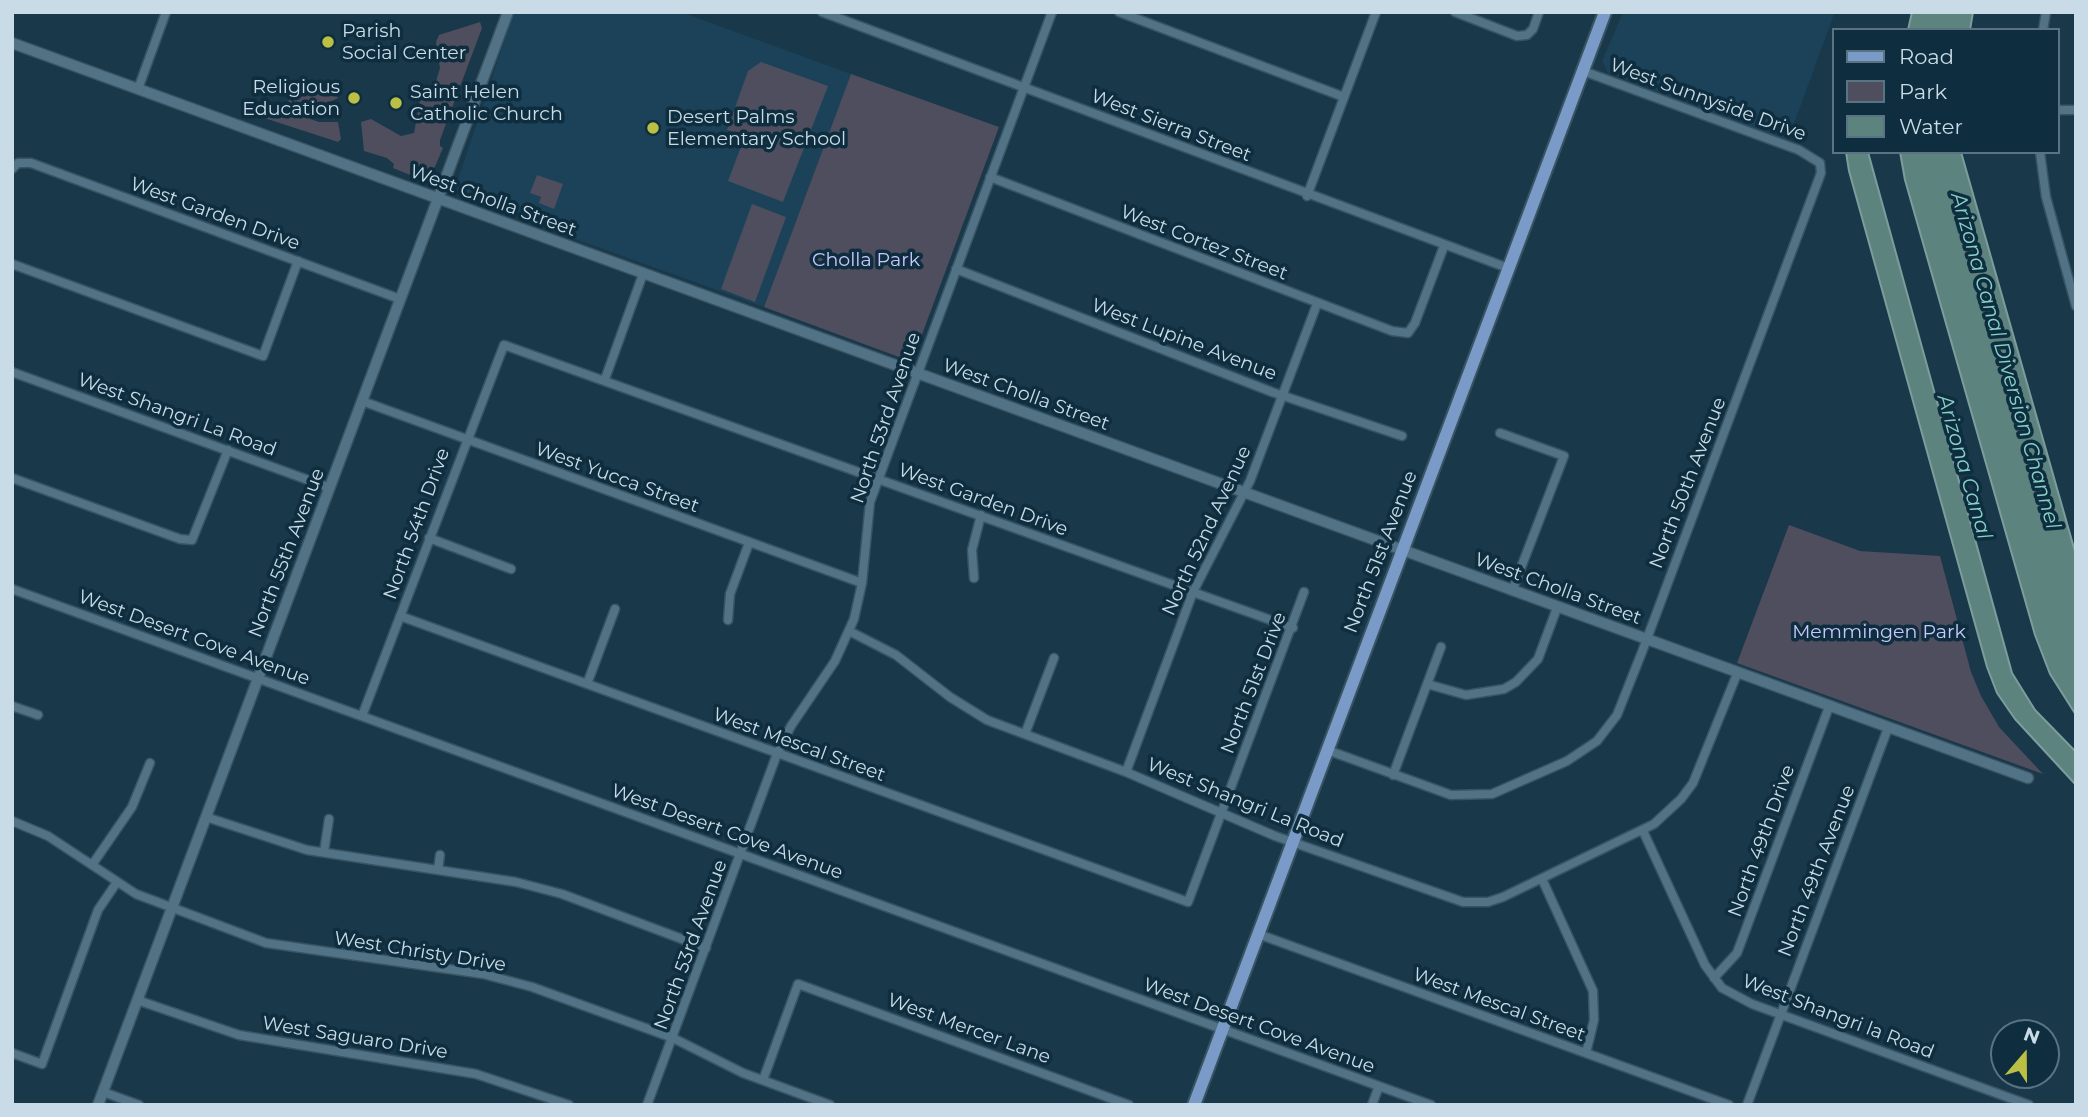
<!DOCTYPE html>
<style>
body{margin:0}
#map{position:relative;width:2088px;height:1117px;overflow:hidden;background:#19384a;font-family:Montserrat,sans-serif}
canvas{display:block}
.frame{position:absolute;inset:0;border:14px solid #c9dbe6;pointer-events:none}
.legend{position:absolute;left:1832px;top:28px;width:228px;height:126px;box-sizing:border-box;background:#0e2e3f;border:2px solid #597382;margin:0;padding:9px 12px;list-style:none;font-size:21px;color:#c9dbe6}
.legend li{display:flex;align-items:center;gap:14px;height:35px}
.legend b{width:35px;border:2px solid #597382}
.north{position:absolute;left:1990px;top:1019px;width:70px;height:70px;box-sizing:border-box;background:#0e2e3f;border:2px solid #597382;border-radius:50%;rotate:20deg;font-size:19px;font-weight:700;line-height:28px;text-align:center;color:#c9dbe6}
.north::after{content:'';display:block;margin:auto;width:24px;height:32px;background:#bbc044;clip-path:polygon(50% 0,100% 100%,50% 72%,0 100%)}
</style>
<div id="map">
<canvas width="2088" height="1117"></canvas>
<div class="frame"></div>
<ul class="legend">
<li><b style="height:9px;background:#7a9bc8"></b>Road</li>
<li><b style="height:19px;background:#4f4e5f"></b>Park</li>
<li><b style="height:19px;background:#5d837e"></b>Water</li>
</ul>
<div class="north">N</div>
</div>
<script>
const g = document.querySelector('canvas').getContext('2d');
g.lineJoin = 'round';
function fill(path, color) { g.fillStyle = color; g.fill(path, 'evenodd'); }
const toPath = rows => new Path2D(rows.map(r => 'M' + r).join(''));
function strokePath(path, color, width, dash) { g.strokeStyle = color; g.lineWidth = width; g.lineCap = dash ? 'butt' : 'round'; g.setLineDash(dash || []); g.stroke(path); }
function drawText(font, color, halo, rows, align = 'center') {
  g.font = font + ' Montserrat,sans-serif'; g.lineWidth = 7; g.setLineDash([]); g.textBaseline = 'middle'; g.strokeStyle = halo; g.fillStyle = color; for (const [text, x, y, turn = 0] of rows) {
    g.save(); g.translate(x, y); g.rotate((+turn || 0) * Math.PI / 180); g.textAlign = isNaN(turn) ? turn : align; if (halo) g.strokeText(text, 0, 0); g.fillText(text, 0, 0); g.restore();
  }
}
fill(toPath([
 [514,12,681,12,851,74,764,307,553,231,457,190,457,182],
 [1623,12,1835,12,1788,140,1608,73,1602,61]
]), '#1b4258');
fill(toPath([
 [480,22,482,28,440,140,440,146,443,148,430,178,420,179,393,168,394,164,387,158,364,151,361,122,371,119,401,136,414,133,420,101,432,95,440,68,436,42,439,35],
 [761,62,828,86,783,202,728,181,745,136,727,130,748,71],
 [851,74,999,127,914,356,907,360,764,307],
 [330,82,338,98,307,113,310,119,319,122,338,122,341,139,338,142,252,114,255,107,280,113,290,99,297,109,304,106,297,108,293,99],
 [537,175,563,184,554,209,539,203,541,197,530,193],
 [752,204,786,217,755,302,721,289],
 [1789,525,1860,551,1940,556,1971,672,1981,696,1999,727,2043,774,1737,663]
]), '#4f4e5f');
const water = toPath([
 [1912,12,1973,12,1970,30,1908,30,1912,12],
 [1846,152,1868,152,2012,673,2035,710,2076,752,2076,785,2015,719,1997,693,1987,667,1849,171,1846,152],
 [1900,152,1961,152,2076,555,2076,715,2050,674,2035,635,1905,180,1900,152]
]);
fill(water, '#5d837e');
strokePath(water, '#7d9d9d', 2);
const minor = toPath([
 [822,12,1508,268],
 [1119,12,1344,97],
 [1455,12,1517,36,1527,35,1533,29,1539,12],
 [2043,30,2046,12],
 [138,89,166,12],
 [2058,110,2076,110],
 [2040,152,2046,197,2076,306],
 [12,169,18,163,31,163,400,299],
 [990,177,1392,331,1408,333,1415,323,1444,246],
 [1307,196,1376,12],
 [12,264,263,356,298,261],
 [956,269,1272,392,1402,436],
 [12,372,330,488],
 [605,379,643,274],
 [362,401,862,583],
 [1500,433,1564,456,1512,591],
 [12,478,180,539,192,540,228,450],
 [429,538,511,569],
 [974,578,972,550,981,515],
 [12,589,1431,1105],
 [400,616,1188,902,1304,592],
 [728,620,730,594,749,543],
 [849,631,896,655,950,697,987,720,1126,772,1275,836,1463,902,1488,902,1503,897,1654,824,1681,799,1693,783,1737,674],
 [587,684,615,609],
 [1427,684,1466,695,1504,689,1516,682,1538,659,1557,608],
 [12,706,38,715],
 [362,716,504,345,1293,628],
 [1025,734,1054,658],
 [1327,750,1451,795,1492,794,1567,761,1597,741,1617,715,1642,652,1821,173,1820,163,1799,150,1583,71],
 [1126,772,1193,592,1250,481,1317,304],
 [1393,775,1441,647],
 [206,817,307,850,516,882,562,894,706,948],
 [12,821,48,836,136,894,266,943,483,974,532,987,673,1038,743,1073,830,1105],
 [1643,831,1705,965,1722,988,1752,1004,2029,1105],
 [324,852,329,819],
 [92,865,132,807,150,763],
 [438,870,440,855],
 [1542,879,1593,991,1594,1020,1586,1053],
 [1258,934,1729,1105],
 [1714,978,1737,953,1829,707],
 [137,1000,239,1035,476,1074,569,1105],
 [12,1053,42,1064,98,910,117,882],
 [763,1080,798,984,1129,1105],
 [103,1092,139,1105],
 [647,1105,777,754,791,726,835,661,854,619,862,583,870,502,1052,12],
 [1372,1105,1379,1086],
 [1747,1105,1888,728]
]);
const tertiary = toPath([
 [12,43,2028,778],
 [98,1105,508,12]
]);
const primary = toPath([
 [1194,1105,1605,12]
]);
strokePath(minor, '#385462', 11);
strokePath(tertiary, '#385462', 13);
strokePath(primary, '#385462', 16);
strokePath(minor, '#527286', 8);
strokePath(tertiary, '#527286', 10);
strokePath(primary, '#7a9bc8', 12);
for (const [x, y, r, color] of [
 [328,42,7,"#bbc044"],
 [354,98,7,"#bbc044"],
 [396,103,7,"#bbc044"],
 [653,128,7,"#bbc044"]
]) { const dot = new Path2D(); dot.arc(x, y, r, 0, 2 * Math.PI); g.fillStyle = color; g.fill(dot); strokePath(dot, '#0e2e3f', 2.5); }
drawText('19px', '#c9dbe6', '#0e2e3f', [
 ["Parish",342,31],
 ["Social Center",342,53],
 ["Religious",340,87,"right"],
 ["Education",340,109,"right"],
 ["Saint Helen",410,92],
 ["Catholic Church",410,114],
 ["Desert Palms",667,117],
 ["Elementary School",667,139]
], 'left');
drawText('19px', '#c9dbe6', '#0e2e3f', [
 ["West Sunnyside Drive",1708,100,20],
 ["West Sierra Street",1171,126,21],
 ["West Cholla Street",493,201,20],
 ["West Garden Drive",215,214,20],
 ["West Cortez Street",1204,243,21],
 ["West Lupine Avenue",1184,340,21],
 ["West Cholla Street",1026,395,20],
 ["West Shangri La Road",177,415,20],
 ["North 53rd Avenue",886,418,-71],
 ["West Yucca Street",617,478,20],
 ["North 50th Avenue",1688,483,-69],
 ["West Garden Drive",983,500,20],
 ["North 54th Drive",417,524,-70],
 ["North 52nd Avenue",1207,531,-65],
 ["North 51st Avenue",1381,552,-69],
 ["North 55th Avenue",287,553,-69],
 ["West Cholla Street",1558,589,20],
 ["West Desert Cove Avenue",194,638,20],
 ["North 51st Drive",1254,683,-69],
 ["West Mescal Street",799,745,20],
 ["West Shangri La Road",1245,803,22],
 ["West Desert Cove Avenue",727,832,20],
 ["North 49th Drive",1762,841,-70],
 ["North 49th Avenue",1817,871,-69],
 ["North 53rd Avenue",691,945,-70],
 ["West Christy Drive",420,952,9],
 ["West Mescal Street",1499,1005,20],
 ["West Shangri la Road",1838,1017,21],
 ["West Desert Cove Avenue",1259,1026,20],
 ["West Mercer Lane",969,1029,20],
 ["West Saguaro Drive",355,1038,9]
]);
drawText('19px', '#c9c8fd', '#0e2e3f', [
 ["Cholla Park",866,260],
 ["Memmingen Park",1879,632]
]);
drawText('italic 21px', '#88d0c8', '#0e2e3f', [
 ["Arizona Canal Diversion Channel",2005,361,74],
 ["Arizona Canal",1964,467,74]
]);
</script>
